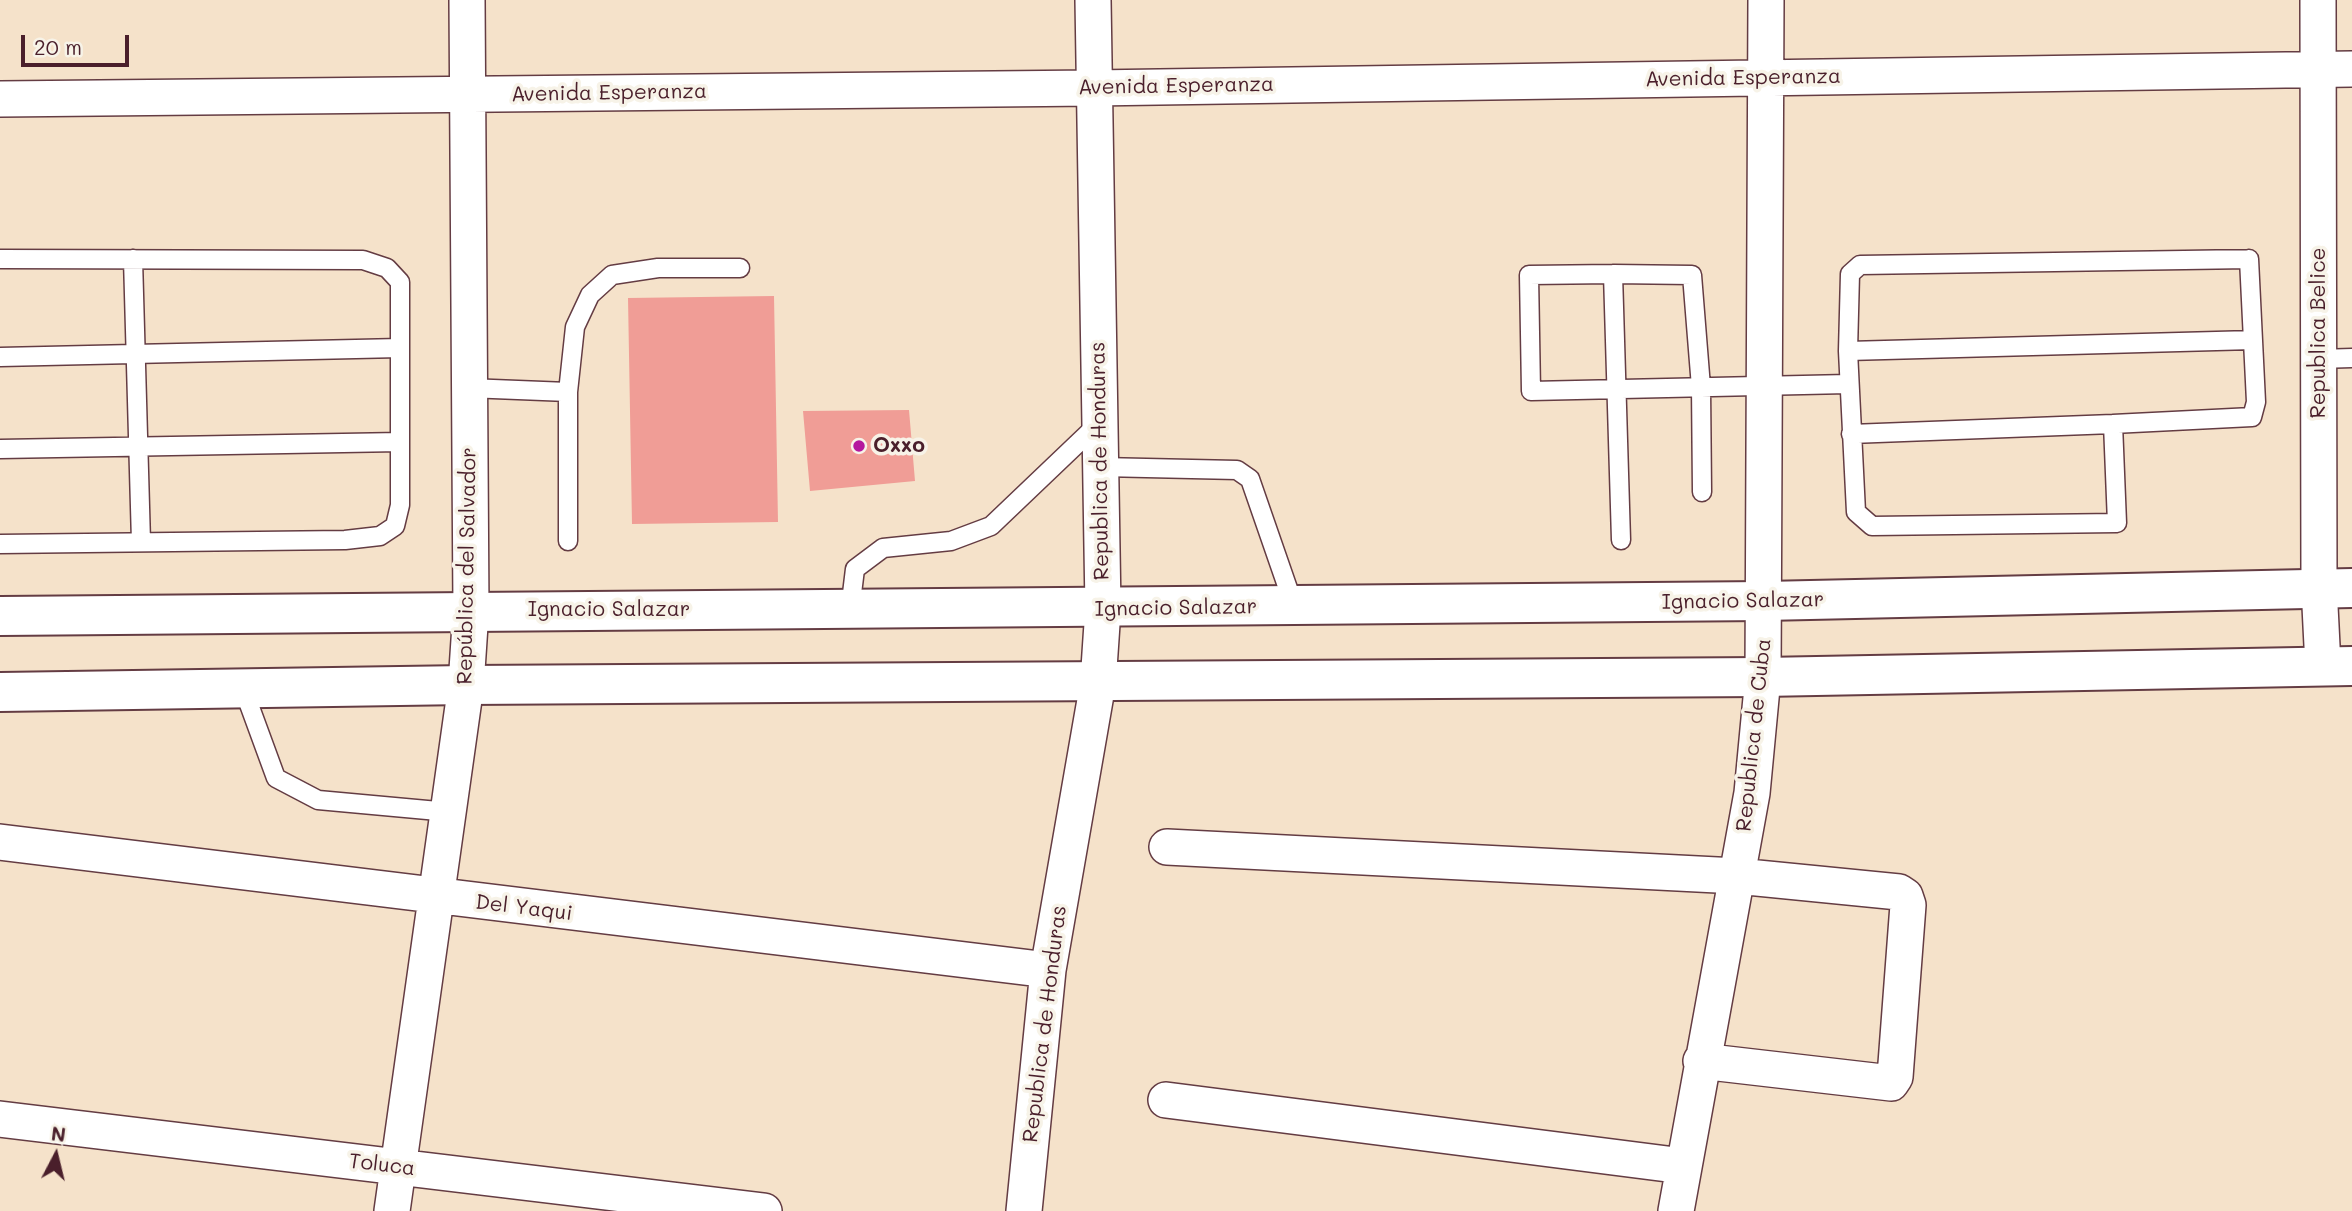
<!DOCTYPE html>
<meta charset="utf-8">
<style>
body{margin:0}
#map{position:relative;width:2352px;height:1211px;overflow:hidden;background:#f5e2ca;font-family:Mali,sans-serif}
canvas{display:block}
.north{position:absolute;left:21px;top:1120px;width:70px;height:70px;-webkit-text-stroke:5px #f7f3e8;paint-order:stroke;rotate:7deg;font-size:19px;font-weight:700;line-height:28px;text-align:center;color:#4a1f2b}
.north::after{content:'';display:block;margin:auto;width:24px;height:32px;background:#4a1f2b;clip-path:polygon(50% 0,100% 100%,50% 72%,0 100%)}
.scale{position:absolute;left:21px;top:35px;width:108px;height:32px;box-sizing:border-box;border:4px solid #4a1f2b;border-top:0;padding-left:9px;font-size:21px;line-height:24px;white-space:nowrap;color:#4a1f2b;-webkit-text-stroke:5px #f7f3e8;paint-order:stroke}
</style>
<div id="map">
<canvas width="2352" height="1211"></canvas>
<div class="north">N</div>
<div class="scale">20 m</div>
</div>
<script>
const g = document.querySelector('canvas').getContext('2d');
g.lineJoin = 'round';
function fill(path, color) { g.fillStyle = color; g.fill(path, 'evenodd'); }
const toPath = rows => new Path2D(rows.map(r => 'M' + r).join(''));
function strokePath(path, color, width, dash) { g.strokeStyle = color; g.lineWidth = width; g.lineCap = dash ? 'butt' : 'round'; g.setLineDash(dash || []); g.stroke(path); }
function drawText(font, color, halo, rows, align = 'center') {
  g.font = font + ' Mali,sans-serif'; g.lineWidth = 7; g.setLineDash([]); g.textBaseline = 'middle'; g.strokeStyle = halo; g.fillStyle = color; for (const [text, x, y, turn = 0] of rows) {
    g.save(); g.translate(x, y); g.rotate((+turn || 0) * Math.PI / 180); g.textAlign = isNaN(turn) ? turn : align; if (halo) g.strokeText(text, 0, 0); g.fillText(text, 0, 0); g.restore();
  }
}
fill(toPath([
 [774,296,778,522,632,524,628,298],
 [909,410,915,481,810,491,803,411]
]), '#f09d96');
const service = toPath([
 [0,259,363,260,387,268,400,282,400,505,395,526,380,536,345,540,0,544],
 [133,259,141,542],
 [2249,259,2256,402,2252,417,2113,424,2117,523,1872,526,1856,512,1848,351,1850,274,1860,265,2249,259],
 [1613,274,1529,275,1531,391,1848,384],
 [1848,351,2253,340],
 [0,357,400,348],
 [2319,359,2352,358],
 [468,388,568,392,575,327,590,295,612,275,658,268,740,268],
 [1851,434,2113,424],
 [0,449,400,442],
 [1101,467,1237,470,1250,479,1294,606],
 [1621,540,1613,274,1692,275,1701,387,1702,492],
 [568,541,568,392],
 [850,610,855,569,883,548,951,541,991,526,1099,423],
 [243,688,276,778,318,800,449,812]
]);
const minor = toPath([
 [2318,0,2319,586,2323,666],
 [0,99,1093,88,2352,69],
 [0,842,1048,970],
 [1167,847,1737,876,1899,892,1905,896,1908,905,1895,1077,1891,1083,1701,1061],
 [1166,1100,1683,1166],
 [0,1119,764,1211],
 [392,1211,466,685,471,610,467,0],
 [1024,1211,1048,970,1098,683,1103,609,1093,0],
 [1676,1211,1752,793,1763,677,1766,0]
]);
const secondary = toPath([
 [0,616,1765,601,2352,588],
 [0,692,466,685,1763,677,2352,666]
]);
strokePath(service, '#643c43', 21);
strokePath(minor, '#643c43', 38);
strokePath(secondary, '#643c43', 42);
strokePath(service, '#fff', 18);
strokePath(minor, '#fff', 35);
strokePath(secondary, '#fff', 38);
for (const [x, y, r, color] of [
 [859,446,7,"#b5179e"]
]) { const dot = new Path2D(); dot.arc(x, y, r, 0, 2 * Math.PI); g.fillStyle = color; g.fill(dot); strokePath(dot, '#f7f3e8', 2.5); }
drawText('21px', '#4a1f2b', '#f7f3e8', [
 ["Avenida Esperanza",1743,78,-1],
 ["Avenida Esperanza",1176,86,-1],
 ["Avenida Esperanza",609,93,-1],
 ["Republica Belice",2319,333,-90],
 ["Republica de Honduras",1100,461,-91],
 ["República del Salvador",467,566,-89],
 ["Ignacio Salazar",1743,601,-1],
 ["Ignacio Salazar",1176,608,-1],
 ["Ignacio Salazar",609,610],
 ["Republica de Cuba",1754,735,-84],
 ["Del Yaqui",524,908,7],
 ["Republica de Honduras",1045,1024,-83],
 ["Toluca",382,1165,7]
]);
drawText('bold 21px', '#4a1f2b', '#f7f3e8', [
 ["Oxxo",873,446]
], 'left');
</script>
